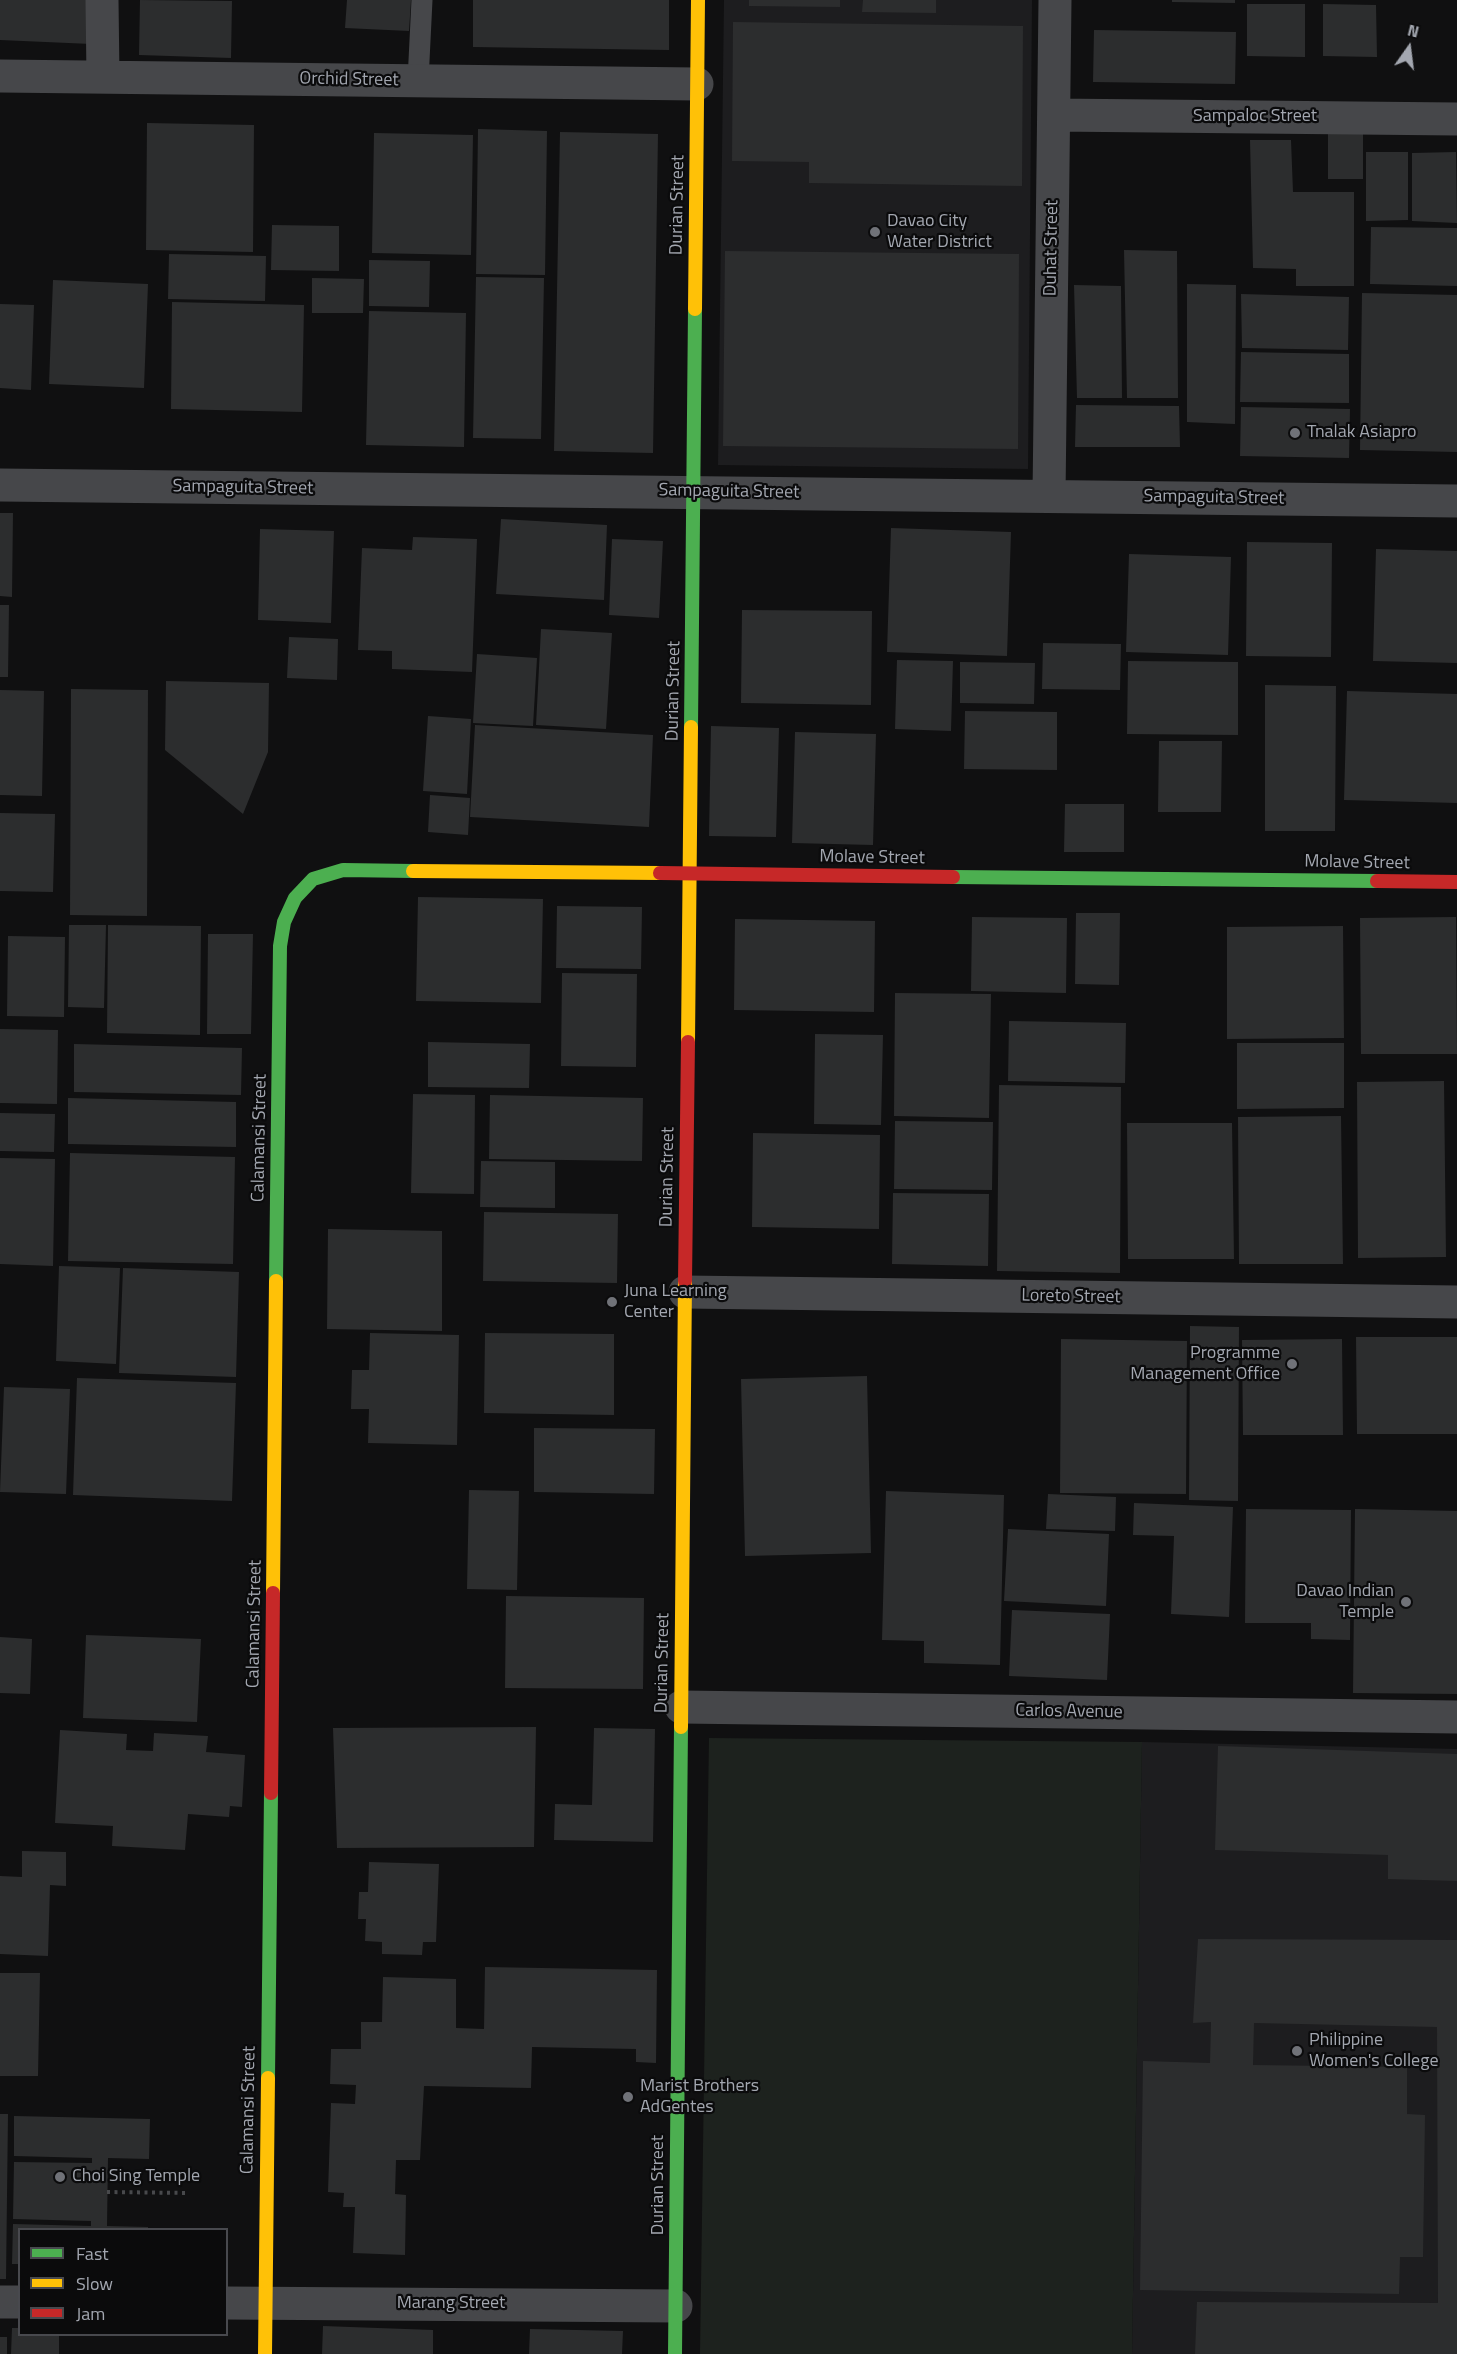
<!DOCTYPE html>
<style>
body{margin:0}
#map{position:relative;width:1457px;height:2354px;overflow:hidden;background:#101011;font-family:"Titillium Web",sans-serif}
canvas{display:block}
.legend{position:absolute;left:18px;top:2228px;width:210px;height:108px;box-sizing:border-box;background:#0b0b0c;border:2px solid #48494e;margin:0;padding:8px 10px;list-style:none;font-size:18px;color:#a3a7b0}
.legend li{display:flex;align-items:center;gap:12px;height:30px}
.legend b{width:30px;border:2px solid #48494e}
.north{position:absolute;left:1379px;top:18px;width:60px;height:60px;-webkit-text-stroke:4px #0b0b0c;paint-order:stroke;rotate:14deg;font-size:16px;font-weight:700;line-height:24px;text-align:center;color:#a3a7b0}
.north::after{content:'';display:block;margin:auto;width:21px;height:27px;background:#a3a7b0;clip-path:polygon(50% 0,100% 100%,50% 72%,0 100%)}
</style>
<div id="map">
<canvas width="1457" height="2354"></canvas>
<ul class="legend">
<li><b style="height:8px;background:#4caf50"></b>Fast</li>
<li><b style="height:8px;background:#ffc107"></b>Slow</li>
<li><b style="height:8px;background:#c62828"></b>Jam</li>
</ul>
<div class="north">N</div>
</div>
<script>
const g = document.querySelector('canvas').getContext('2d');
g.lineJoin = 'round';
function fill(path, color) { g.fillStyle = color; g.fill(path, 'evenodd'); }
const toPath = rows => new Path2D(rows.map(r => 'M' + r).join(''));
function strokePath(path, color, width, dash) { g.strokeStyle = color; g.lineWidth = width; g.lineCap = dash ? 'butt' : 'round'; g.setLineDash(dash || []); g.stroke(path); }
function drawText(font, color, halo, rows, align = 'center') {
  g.font = font + ' "Titillium Web",sans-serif'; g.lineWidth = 4.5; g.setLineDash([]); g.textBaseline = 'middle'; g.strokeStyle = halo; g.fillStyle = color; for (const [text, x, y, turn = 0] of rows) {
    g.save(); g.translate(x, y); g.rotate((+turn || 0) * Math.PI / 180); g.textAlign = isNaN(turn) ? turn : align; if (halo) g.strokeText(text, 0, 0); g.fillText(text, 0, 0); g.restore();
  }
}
fill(toPath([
 [724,0,1032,0,1028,469,718,465],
 [1142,1742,1457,1749,1457,2354,1132,2354]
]), '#1d1d1f');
fill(toPath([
 [709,1738,1142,1742,1132,2354,700,2354]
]), '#1d221e');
fill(toPath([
 [0,0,93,0,91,44,0,40],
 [140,0,232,1,231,58,139,55],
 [347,0,411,0,409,31,345,28],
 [473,0,669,0,669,50,473,47],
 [749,0,840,0,840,7,749,6],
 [863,0,936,0,936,13,862,12],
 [1172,0,1235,0,1235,3,1172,2],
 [1247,4,1305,4,1305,57,1247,56],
 [1323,4,1376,5,1377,57,1323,56],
 [733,22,1023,26,1022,186,809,183,809,162,732,161],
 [1094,30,1236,32,1235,84,1093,82],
 [147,123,254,125,253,252,146,250],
 [478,129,547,131,545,275,476,274],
 [560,132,658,134,653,453,554,451],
 [374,133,473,135,471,255,372,253],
 [1328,133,1363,133,1363,179,1328,179],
 [1250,140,1291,140,1293,192,1354,192,1354,286,1296,286,1296,269,1253,268],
 [1366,152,1408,152,1408,220,1366,221],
 [1456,152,1457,223,1412,221,1412,153],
 [272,225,339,226,339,271,271,270],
 [1371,227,1457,228,1457,286,1370,284],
 [1124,250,1177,251,1178,398,1127,398],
 [725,251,1019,254,1018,449,723,446],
 [169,254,266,256,265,301,168,299],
 [369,260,430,261,429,307,369,306],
 [476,277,544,278,541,439,473,438],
 [312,278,364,279,363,313,312,313],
 [53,280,148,284,144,388,49,384],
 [1187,284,1236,285,1235,424,1187,422],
 [1074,285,1121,286,1122,398,1077,398],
 [1362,293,1457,295,1457,452,1360,450],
 [1241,294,1349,297,1348,350,1242,348],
 [172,302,304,305,302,412,171,409],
 [0,304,34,305,31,390,0,388],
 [369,311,466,313,464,447,366,445],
 [1241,352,1349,354,1349,403,1240,402],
 [1076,405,1179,406,1180,447,1075,447],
 [1241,407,1350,409,1349,458,1240,456],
 [0,513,13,513,12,597,0,596],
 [501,519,607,525,604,600,496,594],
 [891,528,1011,532,1007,656,887,652],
 [260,529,334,531,331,623,258,620],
 [413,537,477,539,472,672,392,669,392,651,358,650,362,548,412,550],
 [612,539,663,541,659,618,609,615],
 [1247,542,1332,543,1331,657,1246,656],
 [1376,549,1457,551,1457,663,1373,661],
 [1129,554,1231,557,1228,655,1126,652],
 [0,605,9,605,8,677,0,677],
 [742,610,872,611,871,705,741,703],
 [541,629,612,633,606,729,536,725],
 [289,637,338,639,337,680,287,678],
 [1043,643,1121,644,1120,690,1042,689],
 [477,654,537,658,533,726,473,723],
 [897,660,953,661,951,731,895,729],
 [1128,661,1238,662,1238,735,1127,734],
 [960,662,1035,663,1034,704,960,703],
 [166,681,269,683,268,752,243,814,165,750],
 [1265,685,1336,686,1335,831,1265,831],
 [71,689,148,690,147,916,70,915],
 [0,690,44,691,42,796,0,795],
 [1347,691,1457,694,1457,803,1344,800],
 [965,711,1057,712,1057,770,964,769],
 [428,716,471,719,467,794,423,791],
 [475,725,653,735,649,827,470,817],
 [711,726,779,728,776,837,709,836],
 [795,732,876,734,873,845,792,843],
 [1159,741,1222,741,1221,812,1158,812],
 [430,795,470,798,468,835,428,832],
 [1065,804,1124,804,1124,852,1064,852],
 [0,813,55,814,53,892,0,891],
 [418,897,543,899,541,1003,416,1001],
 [557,906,642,907,641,969,556,968],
 [1076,913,1120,913,1119,985,1075,984],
 [972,917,1067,918,1066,993,971,991],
 [1456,917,1457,1054,1361,1054,1360,918],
 [735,919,875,921,874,1012,734,1010],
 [69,925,106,925,104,1008,68,1007],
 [108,925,201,926,200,1035,107,1033],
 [1343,926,1344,1038,1227,1039,1227,927],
 [208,934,253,934,251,1034,207,1034],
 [8,936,65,937,64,1017,7,1016],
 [562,973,637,974,636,1067,561,1066],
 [895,993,991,994,989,1118,894,1116],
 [1009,1021,1126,1023,1125,1083,1008,1081],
 [0,1029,58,1030,57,1104,0,1103],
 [815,1034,883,1035,881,1125,814,1124],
 [428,1042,530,1044,529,1088,428,1087],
 [1237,1043,1344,1043,1344,1108,1237,1109],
 [74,1044,242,1048,241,1095,74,1092],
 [1444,1081,1446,1257,1358,1258,1357,1082],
 [999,1085,1121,1087,1120,1273,997,1271],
 [413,1094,475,1095,474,1194,411,1193],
 [490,1095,643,1098,642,1161,489,1159],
 [68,1098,236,1102,236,1147,68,1144],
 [0,1113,55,1114,54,1152,0,1151],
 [1341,1116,1343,1264,1239,1264,1238,1117],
 [895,1121,993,1122,992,1190,894,1189],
 [1127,1123,1232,1123,1234,1259,1128,1259],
 [753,1133,880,1135,879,1229,752,1227],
 [70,1153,235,1157,233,1264,68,1261],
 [0,1158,55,1159,53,1266,0,1264],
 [481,1161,555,1162,555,1208,480,1207],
 [893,1193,989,1194,988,1266,892,1264],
 [484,1212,618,1214,617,1283,483,1281],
 [328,1229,442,1231,442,1331,327,1329],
 [59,1266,120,1268,116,1364,56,1361],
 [123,1268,239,1272,236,1377,119,1373],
 [1190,1326,1239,1327,1238,1501,1189,1500],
 [370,1333,459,1335,457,1445,368,1443,369,1409,351,1409,352,1370,369,1370],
 [485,1333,614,1334,614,1415,484,1413],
 [1356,1337,1457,1337,1457,1434,1357,1434],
 [1061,1339,1187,1341,1186,1494,1060,1493],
 [1342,1339,1343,1435,1243,1435,1242,1340],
 [867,1376,871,1553,745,1556,741,1379],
 [77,1378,236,1383,232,1501,73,1495],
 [4,1387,70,1389,66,1494,0,1492],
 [534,1428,655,1429,654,1494,534,1492],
 [469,1490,519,1491,517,1590,467,1589],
 [886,1491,1004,1495,1000,1665,924,1663,924,1641,882,1640],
 [1048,1494,1116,1497,1115,1531,1046,1529],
 [1134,1503,1233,1507,1229,1617,1171,1614,1174,1536,1133,1535],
 [1246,1509,1351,1510,1350,1640,1311,1639,1311,1623,1245,1623],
 [1355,1509,1457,1511,1457,1694,1353,1693],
 [1008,1529,1109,1534,1106,1606,1004,1601],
 [506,1596,644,1598,643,1689,505,1688],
 [1012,1610,1110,1614,1107,1680,1009,1676],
 [86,1635,201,1639,197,1722,83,1718],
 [0,1637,32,1639,30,1694,0,1693],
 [536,1727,534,1847,337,1848,333,1728],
 [594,1728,655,1729,653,1842,554,1840,555,1804,592,1805],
 [60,1730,127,1734,126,1750,153,1751,154,1733,208,1736,206,1752,245,1755,242,1807,230,1806,229,1817,188,1814,185,1850,112,1846,113,1826,55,1823],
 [1218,1746,1457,1754,1457,1881,1388,1879,1388,1855,1215,1850],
 [22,1851,66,1852,66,1886,50,1885,48,1956,0,1954,0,1876,22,1877],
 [369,1862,439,1864,436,1942,423,1942,422,1955,382,1954,382,1942,365,1941,366,1919,358,1919,359,1892,368,1892],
 [1198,1939,1457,1940,1457,2354,1195,2354,1197,2302,1438,2303,1437,2027,1254,2023,1253,2065,1407,2067,1407,2114,1425,2115,1423,2257,1400,2257,1399,2294,1140,2290,1143,2061,1210,2063,1211,2022,1193,2023],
 [485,1967,657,1970,656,2063,636,2062,636,2049,532,2047,531,2088,424,2086,420,2160,396,2160,395,2194,406,2195,405,2255,353,2253,355,2207,343,2207,344,2193,328,2192,331,2103,355,2104,356,2085,330,2084,331,2049,361,2049,361,2022,382,2022,383,1977,456,1979,456,2028,484,2029],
 [0,1973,40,1973,38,2076,0,2076],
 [0,2114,8,2114,6,2279,0,2279],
 [14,2116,150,2119,149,2159,108,2158,107,2226,148,2227,148,2230,20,2230,20,2264,12,2264,13,2224,91,2226,91,2221,13,2219,14,2162,92,2163,92,2158,14,2156],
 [323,2326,433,2330,433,2354,322,2354],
 [12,2328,20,2328,20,2334,59,2334,59,2354,11,2354],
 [530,2329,623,2331,622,2354,529,2354],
 [0,2337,7,2337,7,2354,0,2354]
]), '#2c2d2e');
strokePath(toPath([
 [107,2192,189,2193]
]), '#48494c', 4, [3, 4.5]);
strokePath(toPath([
 [418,81,422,0]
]), '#46474a', 21);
strokePath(toPath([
 [102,0,103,77],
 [0,76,697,84],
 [1054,115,1457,119],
 [0,485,1457,501],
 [1049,496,1055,0],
 [685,1292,1457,1302],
 [681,1707,1457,1717],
 [0,2302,20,2302],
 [226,2303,676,2306]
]), '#46474a', 33);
strokePath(toPath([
 [691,727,695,309],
 [953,877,1377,881],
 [276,1281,280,946,284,922,295,898,313,879,343,870,413,871],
 [268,2078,271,1793],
 [675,2354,681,1727]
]), '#4caf50', 14);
strokePath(toPath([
 [695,309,698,0],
 [413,871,660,873],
 [688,1042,691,727],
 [273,1593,276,1281],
 [681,1727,685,1281],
 [265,2354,268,2078]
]), '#ffc107', 14);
strokePath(toPath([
 [660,873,953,877],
 [1377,881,1457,882],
 [685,1281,688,1042],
 [271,1793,273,1593]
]), '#c62828', 14);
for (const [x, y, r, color] of [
 [875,232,6,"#707278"],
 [1295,433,6,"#707278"],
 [612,1302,6,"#707278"],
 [1292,1364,6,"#707278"],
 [1406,1602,6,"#707278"],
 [1297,2051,6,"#707278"],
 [628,2097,6,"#707278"],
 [60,2177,6,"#707278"]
]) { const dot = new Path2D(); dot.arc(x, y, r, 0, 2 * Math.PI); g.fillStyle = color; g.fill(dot); strokePath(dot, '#0b0b0c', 2); }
drawText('18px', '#a3a7b0', '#0b0b0c', [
 ["Orchid Street",349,80,1],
 ["Sampaloc Street",1255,117],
 ["Durian Street",678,205,-89],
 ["Duhat Street",1052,248,-89],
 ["Sampaguita Street",243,488,1],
 ["Sampaguita Street",729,492,1],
 ["Sampaguita Street",1214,498,1],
 ["Durian Street",674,691,-89],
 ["Molave Street",872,858,1],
 ["Molave Street",1357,863,1],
 ["Calamansi Street",260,1138,-89],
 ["Durian Street",668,1177,-89],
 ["Loreto Street",1071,1297,1],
 ["Calamansi Street",255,1624,-89],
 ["Durian Street",663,1663,-89],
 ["Carlos Avenue",1069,1712,1],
 ["Calamansi Street",249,2110,-89],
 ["Durian Street",659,2185,-90],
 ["Marang Street",451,2304]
]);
drawText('18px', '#a3a7b0', '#0b0b0c', [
 ["Davao City",887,222],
 ["Water District",887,243],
 ["Tnalak Asiapro",1307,433],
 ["Juna Learning",624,1292],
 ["Center",624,1313],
 ["Programme",1280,1354,"right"],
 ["Management Office",1280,1375,"right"],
 ["Davao Indian",1394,1592,"right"],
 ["Temple",1394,1613,"right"],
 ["Philippine",1309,2041],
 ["Women's College",1309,2062],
 ["Marist Brothers",640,2087],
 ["AdGentes",640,2108],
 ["Choi Sing Temple",72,2177]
], 'left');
</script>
